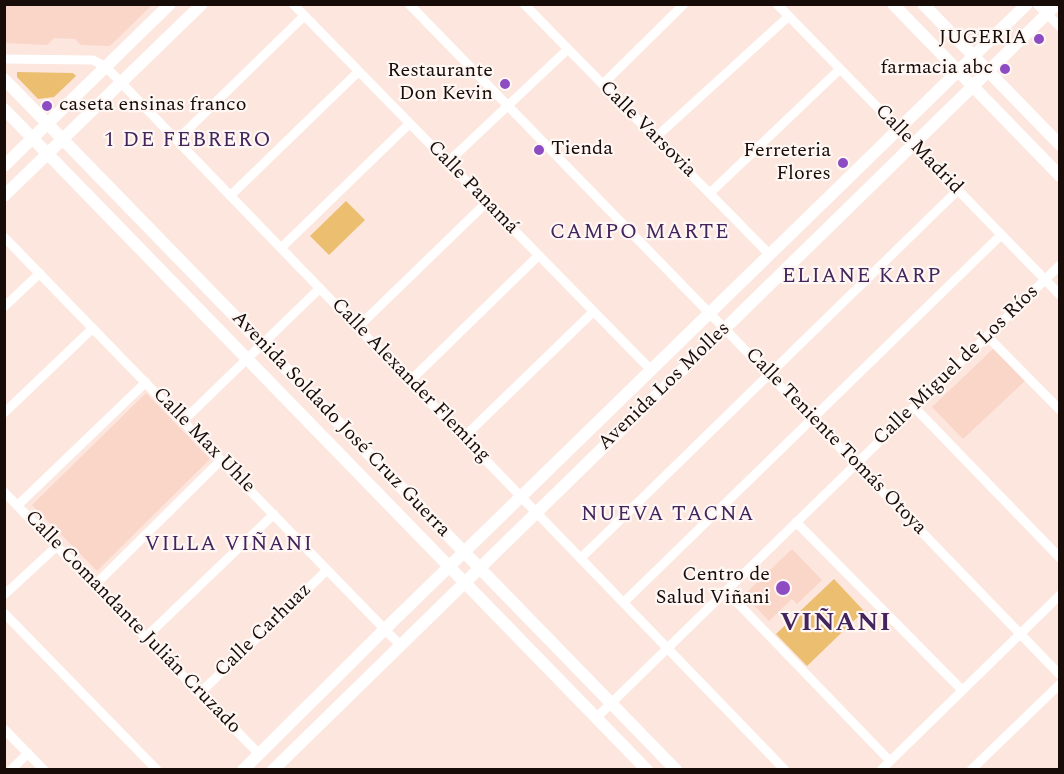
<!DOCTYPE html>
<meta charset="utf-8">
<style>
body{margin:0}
#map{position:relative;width:1064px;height:774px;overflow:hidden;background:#fce6de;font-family:Spectral,serif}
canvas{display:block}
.frame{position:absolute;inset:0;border:6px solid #180c08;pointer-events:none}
</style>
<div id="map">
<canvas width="1064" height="774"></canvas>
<div class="frame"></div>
</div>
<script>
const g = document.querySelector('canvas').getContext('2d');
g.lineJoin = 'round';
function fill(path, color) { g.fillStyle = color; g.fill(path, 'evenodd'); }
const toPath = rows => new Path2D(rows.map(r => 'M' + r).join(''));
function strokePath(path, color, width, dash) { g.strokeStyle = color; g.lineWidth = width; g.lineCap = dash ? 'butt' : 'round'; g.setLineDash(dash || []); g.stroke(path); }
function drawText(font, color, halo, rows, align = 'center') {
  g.font = font + ' Spectral,serif'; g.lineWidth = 4.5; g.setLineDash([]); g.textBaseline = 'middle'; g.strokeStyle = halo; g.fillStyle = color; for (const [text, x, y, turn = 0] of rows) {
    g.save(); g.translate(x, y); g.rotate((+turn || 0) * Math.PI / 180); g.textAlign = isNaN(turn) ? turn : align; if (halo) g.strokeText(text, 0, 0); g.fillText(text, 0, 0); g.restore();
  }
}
fill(toPath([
 [5,4,152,4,152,5,110,46,81,45,75,39,54,38,47,45,5,43],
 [994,348,1025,381,963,439,932,407],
 [146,393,210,459,97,571,32,505],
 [792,549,822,580,797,604,792,599,769,621,744,595]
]), '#fad6c9');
fill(toPath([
 [17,72,73,73,76,76,54,97,38,99,17,77],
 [346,201,365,220,329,255,310,236],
 [834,579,864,611,807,666,776,634]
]), '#ecbe70');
strokePath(toPath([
 [293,4,652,371],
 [409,4,856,464,1060,675],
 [524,4,770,255],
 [777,4,1060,295],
 [1037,4,1060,27],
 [4,59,93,60,106,67,785,770],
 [603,84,684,4],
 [655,138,789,16],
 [177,140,304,16],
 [447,163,568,49],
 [710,193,840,69],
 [230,196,358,72],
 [4,237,400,645],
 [281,248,409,124],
 [4,307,40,273],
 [358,327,486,203],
 [987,336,1060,410],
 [410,381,538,256],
 [914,407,1060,558],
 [4,413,93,328],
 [183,421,320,288],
 [464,437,593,312],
 [4,492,259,754],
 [18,505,146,382],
 [796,522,962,690],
 [581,558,958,190],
 [95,585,221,460],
 [726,591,890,761],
 [4,595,57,546],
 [624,602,1001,235],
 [4,613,157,770],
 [146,637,274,514],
 [200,693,327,570],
 [596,718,1060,265],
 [4,729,44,770],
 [11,770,28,753],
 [881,770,1060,595],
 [971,770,1060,684]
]), '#fff', 9);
strokePath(toPath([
 [893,4,1060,176],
 [923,4,1060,145],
 [4,79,676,770],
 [4,109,647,770],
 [4,166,170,4],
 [4,196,202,4],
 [243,770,385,629,1027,4],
 [273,770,1057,4]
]), '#fff', 12);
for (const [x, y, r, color] of [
 [1039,39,6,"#8d4cc1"],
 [1005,69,6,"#8d4cc1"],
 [505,84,6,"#8d4cc1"],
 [47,106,6,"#8d4cc1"],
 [539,150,6,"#8d4cc1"],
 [843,163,6,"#8d4cc1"],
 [783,588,8,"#8d4cc1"]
]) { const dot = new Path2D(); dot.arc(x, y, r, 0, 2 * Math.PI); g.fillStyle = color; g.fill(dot); strokePath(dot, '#fef7f4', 2); }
drawText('20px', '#180c08', '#fef7f4', [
 ["JUGERIA",1027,39],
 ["farmacia abc",993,69],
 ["Restaurante",493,72],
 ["Don Kevin",493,95],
 ["caseta ensinas franco",59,106,"left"],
 ["Tienda",551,150,"left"],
 ["Ferreteria",831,152],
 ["Flores",831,175],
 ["Centro de",770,576],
 ["Salud Viñani",770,599]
], 'right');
drawText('20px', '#180c08', '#fef7f4', [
 ["Calle Varsovia",647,130,45],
 ["Calle Madrid",918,150,46],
 ["Calle Panamá",472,188,46],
 ["Calle Miguel de Los Ríos",957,366,-44],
 ["Calle Alexander Fleming",410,381,46],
 ["Avenida Los Molles",665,387,-44],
 ["Avenida Soldado José Cruz Guerra",340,425,46],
 ["Calle Max Uhle",203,441,46],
 ["Calle Teniente Tomás Otoya",835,442,46],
 ["Calle Comandante Julián Cruzado",132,623,46],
 ["Calle Carhuaz",264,631,-44]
]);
g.letterSpacing = '1.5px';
drawText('21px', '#44245d', '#fef7f4', [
 ["1 DE FEBRERO",188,142],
 ["CAMPO MARTE",640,234],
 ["ELIANE KARP",862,278],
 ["NUEVA TACNA",668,516],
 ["VILLA VIÑANI",229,546]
]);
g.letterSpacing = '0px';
g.letterSpacing = '1.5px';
drawText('bold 26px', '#44245d', '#fef7f4', [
 ["VIÑANI",836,625]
]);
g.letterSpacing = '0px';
</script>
